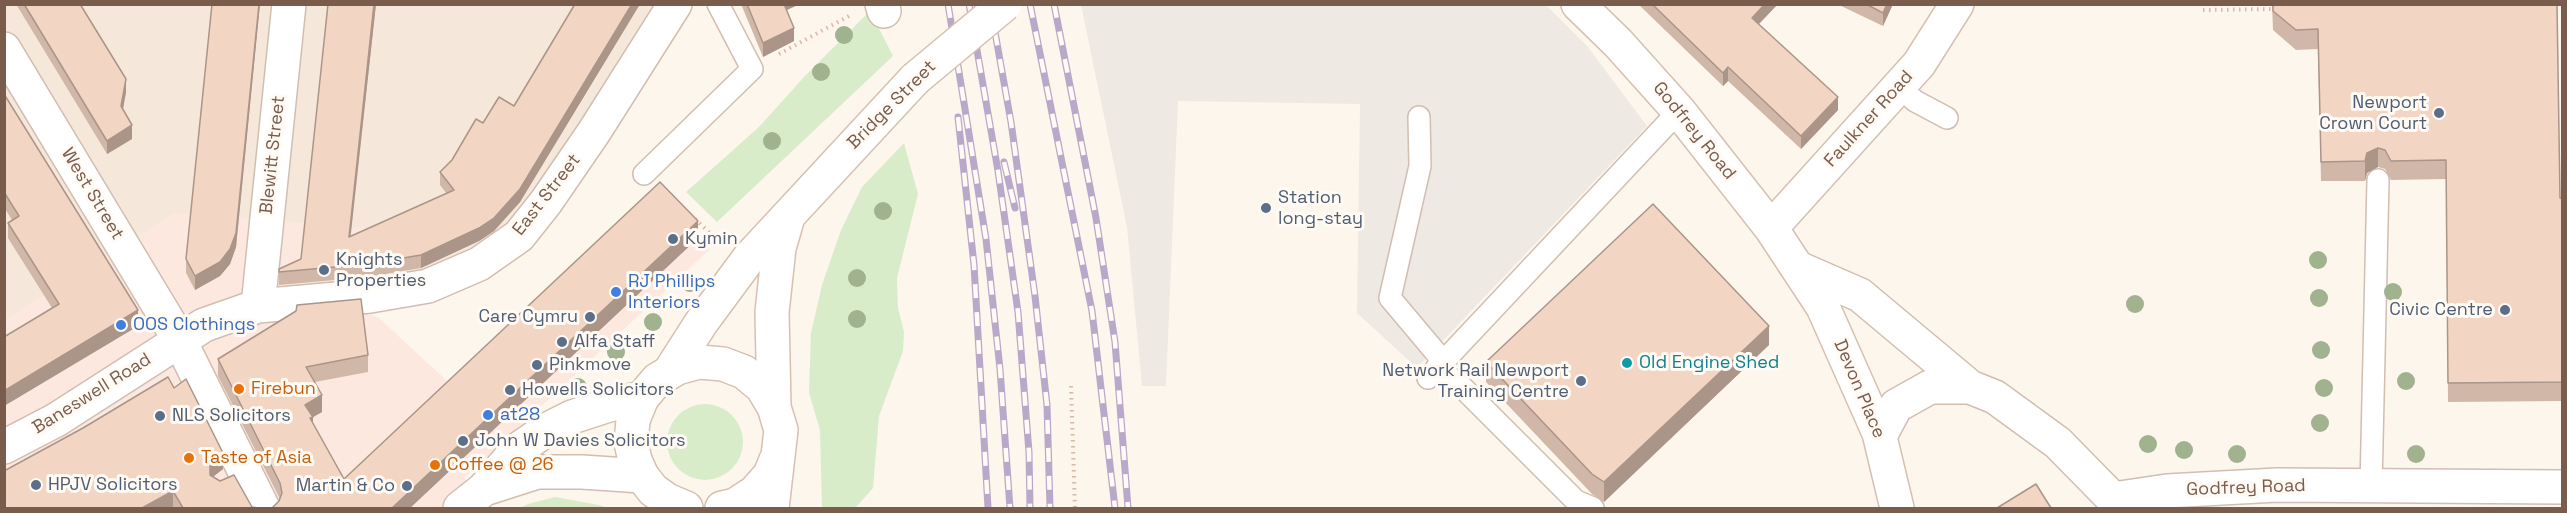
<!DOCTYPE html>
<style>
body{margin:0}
#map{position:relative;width:2567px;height:513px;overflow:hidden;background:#fdf6ec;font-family:"Space Grotesk",sans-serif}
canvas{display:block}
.frame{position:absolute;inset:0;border:6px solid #7a5c4d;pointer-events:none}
</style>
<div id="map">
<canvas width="2567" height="513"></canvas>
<div class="frame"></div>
</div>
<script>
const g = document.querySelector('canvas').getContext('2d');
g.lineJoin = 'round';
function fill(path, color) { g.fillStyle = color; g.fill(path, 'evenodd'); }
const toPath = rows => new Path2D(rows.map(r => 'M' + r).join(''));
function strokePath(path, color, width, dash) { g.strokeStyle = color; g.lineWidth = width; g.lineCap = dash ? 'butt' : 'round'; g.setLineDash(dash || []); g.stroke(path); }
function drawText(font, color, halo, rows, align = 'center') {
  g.font = font + ' "Space Grotesk",sans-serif'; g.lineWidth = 6; g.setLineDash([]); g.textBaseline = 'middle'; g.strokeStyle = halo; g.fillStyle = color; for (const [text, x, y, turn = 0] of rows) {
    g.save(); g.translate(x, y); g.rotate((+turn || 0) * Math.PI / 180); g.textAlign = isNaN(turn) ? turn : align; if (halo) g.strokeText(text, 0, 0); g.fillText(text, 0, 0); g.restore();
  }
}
fill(toPath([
 [5,5,675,5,519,236,5,447]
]), '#f5e8da');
fill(toPath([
 [660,199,710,249,464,478,491,508,5,508,5,320,175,213,365,228,364,312,379,318,456,389]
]), '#fde8e0');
fill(toPath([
 [1081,5,1546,5,1588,47,1647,126,1417,368,1357,313,1360,104,1178,101,1166,386,1142,386,1127,227]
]), '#efe9e4');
fill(toPath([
 [870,11,893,56,717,222,686,192,759,127,804,77],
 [904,143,918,194,897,278,898,308,904,332,903,351,879,416,873,488,857,506,851,508,822,508,820,430,809,393,811,333,822,285,841,230,862,187],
 '667 442a38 38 0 1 1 76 0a38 38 0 1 1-76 0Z',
 [555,497,599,505,608,508,520,508,528,504]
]), '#d8ecc9');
const lane = toPath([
 [1898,86,1915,101,1947,118],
 [1419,117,1420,166,1390,298,1443,361],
 [644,174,752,69,718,4],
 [1437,367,1463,388,1576,501,1593,508],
 [1428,378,1679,111],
 [2371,486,2378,180]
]);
const street = toPath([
 [882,4,884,11],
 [4,49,179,339,263,508],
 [1798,268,1860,295,1970,387,1995,397,2058,443,2113,499,2116,508],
 [258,306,289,4],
 [1880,436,1896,406,1930,387,1970,387],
 [4,447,56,420,204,325,258,306,370,296,428,286,479,264,519,236,546,202,594,132,675,4],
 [484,489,537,472,582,472,642,476],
 [2113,499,2167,491,2277,485,2562,487],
 [460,508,484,489,517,450,546,430,572,417,609,405,642,398]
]);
const secondary = toPath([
 [1578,4,1618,43,1679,111,1771,228,1823,307,1879,433,1897,508],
 [1771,228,1919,64,1957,4],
 [669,373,701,323,749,258,915,79],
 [774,407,772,312,779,248,788,217],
 [686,508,667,500,653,490,642,476,635,460,631,443,633,420,642,398,657,380,677,368,699,362,723,364,744,372,762,387,774,407,781,430,772,508],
 [722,508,735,505,755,492,770,475,776,460]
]);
strokePath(lane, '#d1beb0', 24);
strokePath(street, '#d1beb0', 36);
strokePath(secondary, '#d6c0b0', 36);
strokePath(toPath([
 [2203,10,2272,9],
 [779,54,849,16],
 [695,219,714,237],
 [1071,386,1075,508]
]), '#d9b8a5', 4, [1.5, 4.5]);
strokePath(lane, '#fff', 21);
strokePath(street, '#fff', 33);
strokePath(secondary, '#fff', 33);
const rail = toPath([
 [948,4,986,239,1000,369,1010,508],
 [969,4,998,171,1018,312,1029,452,1030,508],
 [990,4,1011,122,1035,296,1047,405,1050,508],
 [1030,4,1092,311,1115,508],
 [1054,4,1096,218,1115,342,1128,508],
 [958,117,974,265,988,508],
 [1004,162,1015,208]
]);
strokePath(rail, '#b9a8c9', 7);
strokePath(rail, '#fffaf3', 4.5, [14]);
const secondaryBridge = toPath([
 [915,79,1005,4]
]);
strokePath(secondaryBridge, '#d6c0b0', 36, []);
strokePath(secondaryBridge, '#fff', 33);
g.fillStyle = '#a0b28e';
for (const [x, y] of [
 [844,35],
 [821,72],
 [772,141],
 [883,211],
 [2318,260],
 [857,278],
 [690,283],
 [2393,292],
 [2319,298],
 [2135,304],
 [857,319],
 [653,322],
 [2321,350],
 [616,352],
 [2406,381],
 [578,387],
 [2324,388],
 [2320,423],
 [2148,444],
 [2184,450],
 [2237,454],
 [2416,454]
]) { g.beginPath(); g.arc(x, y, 9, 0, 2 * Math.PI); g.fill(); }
fill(toPath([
 [16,4,80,4,126,92,123,109,132,139,107,154],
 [212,4,260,4,236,247,230,264,220,276,195,290,186,273,186,259],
 [376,4,350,237,447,194,440,185,440,172,452,160,483,123,514,106,575,4,640,4,520,202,494,231,479,241,421,268,368,277,279,285,279,269,301,259],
 [741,4,800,4,787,10,794,41,763,57],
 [1638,4,1778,4,1759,24,1838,110,1801,149,1728,81,1723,86],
 [1837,4,1893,4,1883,26],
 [2272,4,2557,4,2560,198,2562,198,2562,401,2448,402,2446,179,2391,180,2385,169,2378,167,2367,173,2365,181,2321,181,2318,49,2296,50,2273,30],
 [4,94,138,326,4,406,4,337,52,308,8,238,8,223,12,220,4,207],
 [698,238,410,508,272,508,279,501,280,499,218,376,218,359,368,355,368,372,315,382,322,412,313,417,313,423,344,479],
 [1769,345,1604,502,1592,494,1486,382,1486,362],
 [174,388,223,469,213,477,252,507,258,508,4,508]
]), '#d1b7a8');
fill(toPath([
 [259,4,260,4,236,247,230,264,220,276,195,290,195,276],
 [374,4,376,4,349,251,349,237],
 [632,4,640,4,520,202,494,231,479,241,421,268,421,255],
 [782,4,800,4,782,12],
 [1765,4,1778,4,1752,31,1752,18],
 [1887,4,1893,4,1883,26,1883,13],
 [794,28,794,41,763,57,763,43],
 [1728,67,1728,81,1723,86,1723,73],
 [126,79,126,92,121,120,121,106],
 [1838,97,1838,110,1801,149,1801,136],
 [132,125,132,139,107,154,107,141],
 [2378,148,2378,167,2367,173,2365,181,2365,161,2367,153],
 [698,221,698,238,410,508,392,508],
 [138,310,138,326,4,406,4,391],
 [1769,326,1769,345,1604,502,1604,482],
 [322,395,322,412,313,417,313,433,305,405],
 [223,453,223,469,210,479,210,462],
 [173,491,173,508,142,508]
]), '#aa9588');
const building = toPath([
 [24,4,80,4,126,79,121,106,132,125,107,141,24,4],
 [212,4,259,4,236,233,230,249,220,262,195,276,186,259,212,4],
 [328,4,374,4,349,237,454,190,440,172,452,160,476,119,483,123,499,97,514,106,575,4,632,4,520,189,494,218,479,228,421,255,368,264,279,272,279,269,301,259,328,4],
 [747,4,784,4,794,28,763,43,747,4],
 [1652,4,1765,4,1752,18,1838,97,1801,136,1728,67,1723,73,1652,4],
 [1866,4,1887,4,1883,13,1866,4],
 [2273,4,2557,4,2560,198,2562,198,2562,382,2448,383,2446,160,2391,161,2385,150,2378,148,2367,153,2365,161,2321,162,2318,29,2296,30,2273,11,2273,4],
 [4,94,138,310,4,391,4,337,59,304,8,223,19,216,4,192,4,94],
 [660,182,698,221,392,508,269,508,272,508,279,501,282,493,280,483,218,359,296,311,297,305,361,299,368,355,306,367,322,395,305,405,313,417,310,418,344,479,660,182],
 [1653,204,1769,326,1604,482,1592,474,1486,362,1653,204],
 [168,377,174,388,186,379,223,453,210,462,210,475,220,481,234,475,252,507,258,508,183,508,173,491,142,508,4,508,4,471,83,428,168,377],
 [2036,484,2051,508,1997,508,2036,484]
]);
fill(building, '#f3d5c3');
strokePath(building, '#aa9588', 1.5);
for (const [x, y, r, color] of [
 [2439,113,6,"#5c6f8a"],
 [1266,208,6,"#5c6f8a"],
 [673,239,6,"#5c6f8a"],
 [324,270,6,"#5c6f8a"],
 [616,292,6,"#3f7fe0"],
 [2505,310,6,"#5c6f8a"],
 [590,317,6,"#5c6f8a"],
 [121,325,6,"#3f7fe0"],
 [562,342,6,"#5c6f8a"],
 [1627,363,6,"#0f9aa8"],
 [537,365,6,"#5c6f8a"],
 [1581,381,6,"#5c6f8a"],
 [239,389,6,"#e8710a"],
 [510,390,6,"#5c6f8a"],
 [488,415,6,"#3f7fe0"],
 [160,416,6,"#5c6f8a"],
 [463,441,6,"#5c6f8a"],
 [189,458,6,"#e8710a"],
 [435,465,6,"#e8710a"],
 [36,485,6,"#5c6f8a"],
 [407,486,6,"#5c6f8a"]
]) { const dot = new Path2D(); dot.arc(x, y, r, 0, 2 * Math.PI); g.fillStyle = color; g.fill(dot); strokePath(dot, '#fffaf3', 2); }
drawText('18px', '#4e5e75', '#fffaf3', [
 ["Newport",2427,103,"right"],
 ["Crown Court",2427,124,"right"],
 ["Station",1278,198],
 ["long-stay",1278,219],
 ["Kymin",685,239],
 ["Knights",336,260],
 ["Properties",336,281],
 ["Civic Centre",2493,310,"right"],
 ["Care Cymru",578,317,"right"],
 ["Alfa Staff",574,342],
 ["Pinkmove",549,365],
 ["Network Rail Newport",1569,371,"right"],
 ["Training Centre",1569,392,"right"],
 ["Howells Solicitors",522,390],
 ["NLS Solicitors",172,416],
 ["John W Davies Solicitors",475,441],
 ["HPJV Solicitors",48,485],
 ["Martin & Co",395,486,"right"]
], 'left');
drawText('18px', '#7a5c4d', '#fffaf3', [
 ["Bridge Street",892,105,-45],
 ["Faulkner Road",1869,119,-48],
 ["Godfrey Road",1694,131,51],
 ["Blewitt Street",273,155,-84],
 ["West Street",92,194,59],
 ["East Street",547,195,-52],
 ["Devon Place",1859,389,67],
 ["Baneswell Road",92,394,-32],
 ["Godfrey Road",2246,488,-2]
]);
drawText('18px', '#366cbe', '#fffaf3', [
 ["RJ Phillips",628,282],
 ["Interiors",628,303],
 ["OOS Clothings",133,325],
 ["at28",500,415]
], 'left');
drawText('18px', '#0d838f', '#fffaf3', [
 ["Old Engine Shed",1639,363]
], 'left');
drawText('18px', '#c56008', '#fffaf3', [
 ["Firebun",251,389],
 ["Taste of Asia",201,458],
 ["Coffee @ 26",447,465]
], 'left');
</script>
